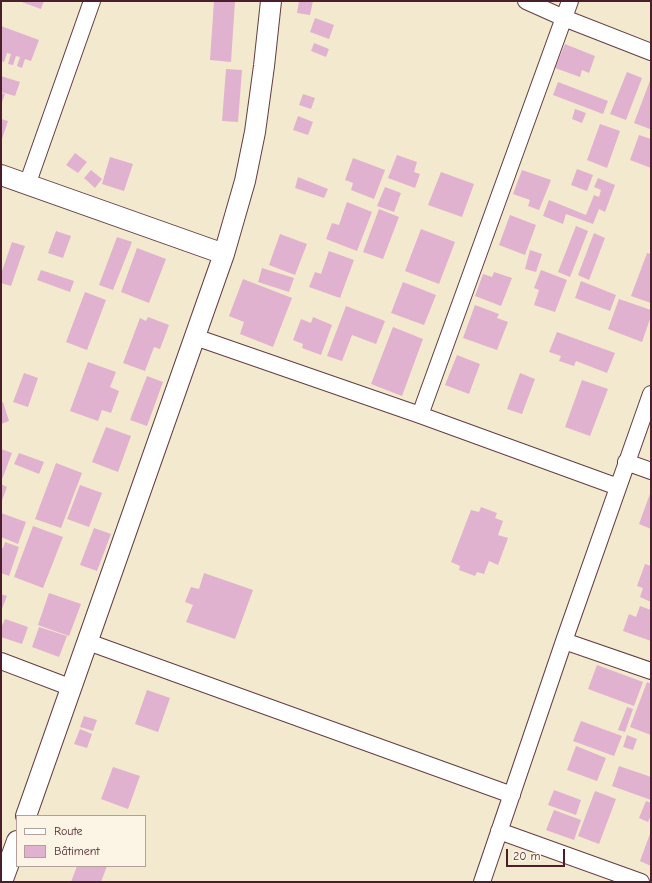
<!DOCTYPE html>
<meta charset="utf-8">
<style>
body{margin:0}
#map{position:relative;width:652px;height:883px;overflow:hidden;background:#f3e9ce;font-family:"Comic Neue",sans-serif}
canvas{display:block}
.frame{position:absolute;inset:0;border:2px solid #4a1f2b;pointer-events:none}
.legend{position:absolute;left:16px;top:815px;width:130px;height:52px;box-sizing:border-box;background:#fcf5e5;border:1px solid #b59f9b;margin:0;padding:5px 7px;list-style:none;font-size:12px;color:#4a1f2b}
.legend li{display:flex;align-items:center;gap:8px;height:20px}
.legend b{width:20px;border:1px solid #b59f9b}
.scale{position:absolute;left:506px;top:849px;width:59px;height:18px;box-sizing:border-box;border:2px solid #4a1f2b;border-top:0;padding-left:5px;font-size:12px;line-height:14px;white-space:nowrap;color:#4a1f2b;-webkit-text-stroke:3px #fcf5e5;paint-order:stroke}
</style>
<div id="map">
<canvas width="652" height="883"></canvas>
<div class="frame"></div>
<ul class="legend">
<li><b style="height:5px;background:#fff"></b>Route</li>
<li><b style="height:11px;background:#e0b2cf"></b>Bâtiment</li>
</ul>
<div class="scale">20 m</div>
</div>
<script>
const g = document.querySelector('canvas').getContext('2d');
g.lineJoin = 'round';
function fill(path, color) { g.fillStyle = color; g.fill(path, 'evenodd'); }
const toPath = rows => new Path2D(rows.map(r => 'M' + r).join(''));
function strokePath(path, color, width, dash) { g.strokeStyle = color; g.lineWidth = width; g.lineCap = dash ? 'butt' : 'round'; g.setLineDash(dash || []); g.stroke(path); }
fill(toPath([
 [19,1,44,1,41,9],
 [214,1,235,1,231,62,210,60],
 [299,1,313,1,310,15,297,13],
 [315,18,334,25,329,39,310,32],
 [1,26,39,40,31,61,25,59,22,68,17,66,20,57,16,56,13,65,8,64,11,54,7,53,4,62,1,61],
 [314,43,329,49,326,57,311,51],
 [565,44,595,56,589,73,582,70,580,77,555,68],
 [226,69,242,70,238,122,222,121],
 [627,72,642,78,626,120,610,114],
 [1,76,20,82,15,96,1,92],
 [651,78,651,125,650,129,634,123],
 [558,82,608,101,603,114,553,95],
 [1,93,5,94,1,105],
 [303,94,315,98,311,109,299,105],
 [575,109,586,113,582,123,572,119],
 [298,116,313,122,308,135,293,130],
 [1,119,8,121,1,142],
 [600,124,620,131,607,168,587,160],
 [639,135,651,139,651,168,630,160],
 [75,153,87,162,78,173,66,165],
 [397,155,417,162,414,172,420,174,415,188,388,178],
 [110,157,133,164,124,191,102,184],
 [353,158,385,170,374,199,351,190,353,183,345,180],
 [577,169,593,175,587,191,571,185],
 [91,170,102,179,95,188,84,178],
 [522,170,551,180,539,210,528,206,530,200,513,194],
 [441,172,474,184,462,217,428,205],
 [298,177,328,189,324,198,295,188],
 [598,178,615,185,605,212,599,209,593,224,566,214,563,224,543,216,549,200,586,215,594,195,599,197,601,190,594,187],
 [385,187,401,193,394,212,377,206],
 [347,202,372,212,357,251,326,239,332,223,339,225],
 [379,209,399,217,383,259,363,252],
 [510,215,536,225,525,255,499,245],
 [576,226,588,231,570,277,558,272],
 [421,229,455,242,439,284,405,271],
 [56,231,71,236,63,258,48,253],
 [594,233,605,238,589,280,578,275],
 [280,234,307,244,295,275,269,265],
 [117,237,132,242,113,290,99,285],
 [12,242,25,246,11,286,1,283,1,274],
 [137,248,166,259,149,303,121,292],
 [530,250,542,254,536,272,525,269],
 [329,251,354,260,340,298,309,287,315,272,321,274],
 [647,253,651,254,651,303,631,296],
 [262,268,294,278,289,292,258,282],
 [41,270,74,281,70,292,37,280],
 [541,270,567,280,555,312,534,305,539,290,534,288],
 [494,272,512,278,501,306,475,296,483,274,492,277],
 [243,279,292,298,273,347,240,334,244,322,229,316],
 [581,281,616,295,610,311,575,298],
 [403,282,436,295,424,325,391,313],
 [85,292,106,300,87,350,66,342],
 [619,299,651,310,651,316,642,342,608,329],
 [475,305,499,314,497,318,508,322,497,350,463,338],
 [346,306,385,321,376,344,352,335,342,361,327,356],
 [148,317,169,325,160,349,154,347,145,371,123,363,140,318,146,321],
 [313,317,332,325,321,355,302,348,303,344,293,340,301,319,311,323],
 [393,327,423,339,402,396,371,384],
 [557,332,615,353,607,373,576,361,574,366,559,361,561,356,549,352],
 [457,355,480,364,469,394,445,385],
 [88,362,116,372,110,387,119,391,111,413,102,410,98,421,70,411],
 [24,373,38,378,28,407,13,402],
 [520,373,535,379,522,414,507,409],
 [147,376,163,382,147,426,130,420],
 [582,380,608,389,590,436,565,427],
 [3,402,9,421,1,424,1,403],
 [106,427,131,436,118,472,92,462],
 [1,449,12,453,1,482],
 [19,453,44,462,39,474,14,464],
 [56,463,82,473,61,528,35,519],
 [1,484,7,487,1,503],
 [80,485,102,493,89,527,67,519],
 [651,491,651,529,639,524],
 [481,507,497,513,495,518,503,521,498,535,508,538,498,565,489,561,484,574,477,572,475,576,459,570,460,566,451,562,471,510,479,512],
 [1,513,26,522,18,544,1,537],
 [33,526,63,537,43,588,14,577],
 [94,528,111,534,97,571,80,565],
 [5,542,19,547,9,576,1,573,1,548,3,548],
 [645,564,651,566,651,602,640,597,643,588,637,586],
 [204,573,253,590,235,639,186,622,193,605,185,602,191,587,199,589],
 [49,593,81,604,69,636,38,625],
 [1,594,7,596,1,611],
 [640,606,651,610,651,641,623,631,629,614,636,617],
 [5,619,28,627,22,644,1,637,1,628],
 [39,627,67,636,59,657,32,647],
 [597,665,643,682,634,706,588,689],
 [647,682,651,684,651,735,630,727],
 [147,690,170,698,158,732,135,724],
 [627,707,633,709,625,732,618,730],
 [84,716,97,720,93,731,80,727],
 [581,721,622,736,614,756,573,741],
 [80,729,92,734,87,748,74,744],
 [627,735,637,739,633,750,623,747],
 [576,746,606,758,597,781,567,770],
 [619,766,651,777,651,800,612,786],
 [113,767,140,776,128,809,101,799],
 [554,790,581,800,576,815,548,805],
 [595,791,616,799,599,844,578,836],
 [646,801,651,803,651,815,648,822,639,818],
 [554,810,581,820,574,840,546,830],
 [651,831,651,866,640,861],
 [77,866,107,866,101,882,71,882]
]), '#e0b2cf');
const minor = toPath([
 [526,1,564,18,651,52],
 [27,185,92,1],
 [195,337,420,415,618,487],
 [420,415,570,1],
 [626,462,651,471],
 [564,641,651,671],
 [88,642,512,795],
 [1,661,72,688],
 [499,831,641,882],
 [482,882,564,641,651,394]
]);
const tertiary = toPath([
 [1,175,224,254],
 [26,816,224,254,245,181,255,132,264,66,271,1],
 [2,882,17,841]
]);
strokePath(minor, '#633d43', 18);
strokePath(tertiary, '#633d43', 22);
strokePath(minor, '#fff', 16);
strokePath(tertiary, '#fff', 20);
</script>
